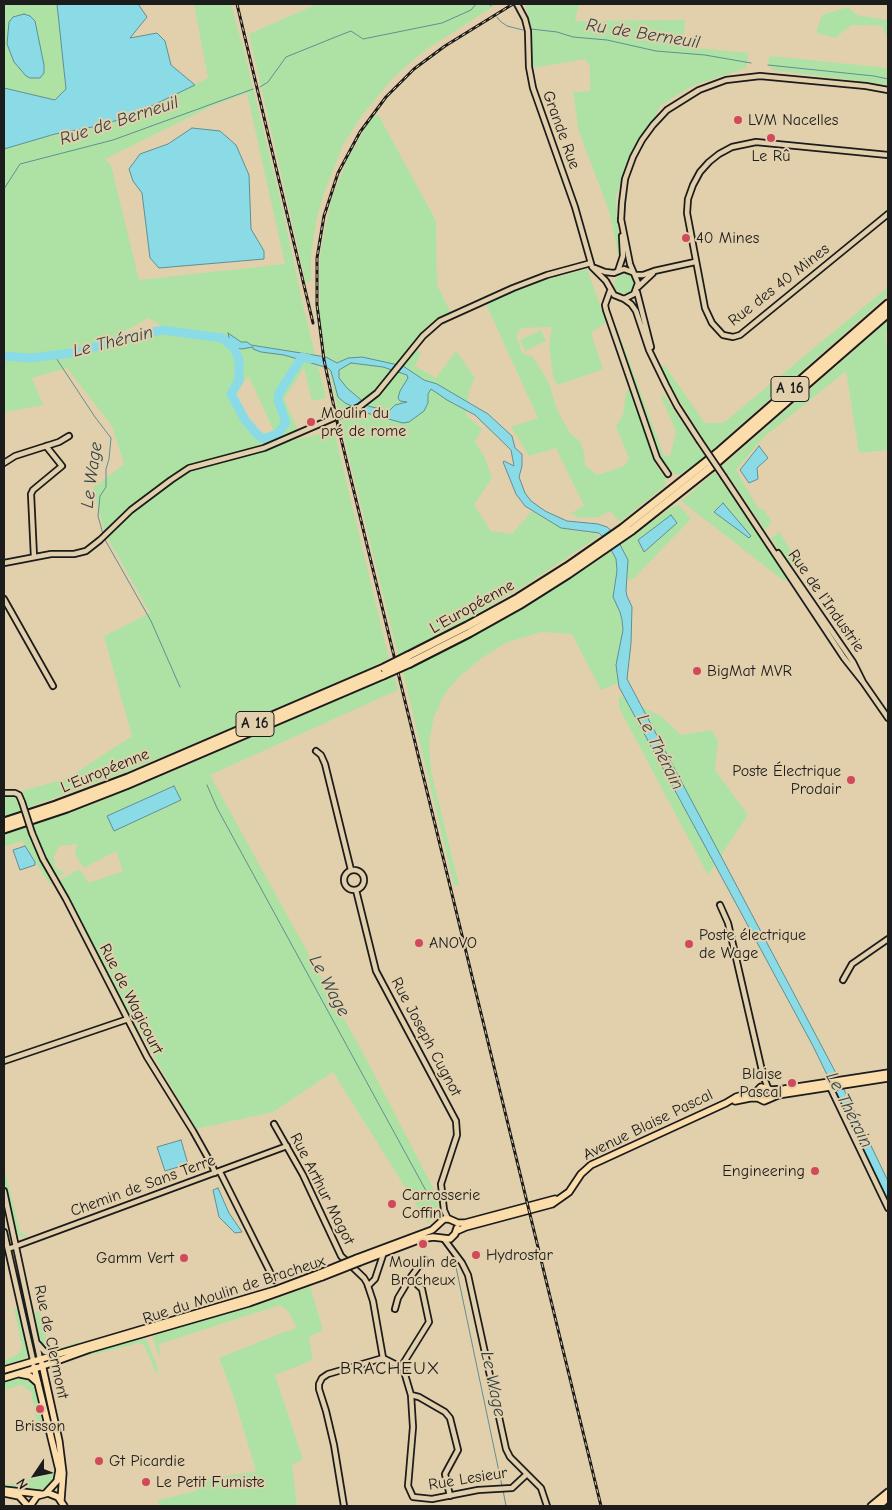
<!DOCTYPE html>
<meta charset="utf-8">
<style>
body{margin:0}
#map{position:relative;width:892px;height:1510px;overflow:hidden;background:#e2d0ad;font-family:"Comic Neue",sans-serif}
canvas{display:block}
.frame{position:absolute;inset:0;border:5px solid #1c1c1c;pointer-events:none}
.north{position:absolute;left:10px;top:1450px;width:50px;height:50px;-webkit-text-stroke:4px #e2d0ad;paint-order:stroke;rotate:236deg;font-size:14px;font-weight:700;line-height:20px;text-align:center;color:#1c1c1c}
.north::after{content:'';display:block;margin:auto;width:18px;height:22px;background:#1c1c1c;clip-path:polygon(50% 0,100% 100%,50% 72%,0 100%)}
</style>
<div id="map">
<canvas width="892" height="1510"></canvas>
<div class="frame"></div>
<div class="north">N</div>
</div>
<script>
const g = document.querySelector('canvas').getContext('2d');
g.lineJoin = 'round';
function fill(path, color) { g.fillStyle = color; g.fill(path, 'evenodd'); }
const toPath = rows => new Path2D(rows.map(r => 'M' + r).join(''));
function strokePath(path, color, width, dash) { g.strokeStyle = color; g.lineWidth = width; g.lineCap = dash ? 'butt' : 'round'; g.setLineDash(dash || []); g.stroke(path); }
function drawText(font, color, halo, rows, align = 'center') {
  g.font = font + ' "Comic Neue",sans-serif'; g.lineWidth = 4; g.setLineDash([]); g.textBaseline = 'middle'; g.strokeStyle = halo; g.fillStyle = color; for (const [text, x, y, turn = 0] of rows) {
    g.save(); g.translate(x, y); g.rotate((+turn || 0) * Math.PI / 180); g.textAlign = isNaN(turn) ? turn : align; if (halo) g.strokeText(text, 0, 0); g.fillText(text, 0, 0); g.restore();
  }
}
fill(toPath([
 [4,4,57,4,66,89,55,100,4,88],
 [194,4,231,4,245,55,281,203,305,314,326,398,312,401,304,368,284,399,298,430,278,440,248,375,234,399,245,420,272,445,334,431,389,659,333,685,124,773,27,808,22,791,68,778,132,736,104,636,150,613,105,533,93,488,124,464,112,426,67,368,32,378,43,405,5,412,4,357,42,361,162,326,149,318,117,335,75,349,27,354,4,352,4,149,55,134,103,125,137,113,208,78],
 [247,93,285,264,139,280,111,165,105,159,212,106],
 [317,4,339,4,340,5,342,4,497,4,424,51,393,78,363,114,343,145,324,193,316,221,311,257,311,281,306,283,249,34],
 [525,4,579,4,575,21,685,20,683,47,749,53,746,68,692,86,660,106,655,118,635,145,626,164,616,197,617,220,621,251,618,255,610,214,579,132,573,92,590,91,590,66,585,59,532,68,531,26],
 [848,7,857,15,888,20,888,41,882,26,852,25,835,38,816,33,822,15],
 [770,56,888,68,888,85,772,70,768,62],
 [373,115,379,116,436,221,437,285,451,313,429,324,412,345,421,354,415,366,436,378,456,351,475,378,469,390,466,415,482,429,475,442,484,456,492,478,474,505,491,531,512,534,532,511,561,528,601,535,521,588,447,631,398,655,342,429,320,327,318,307,320,305,319,275,321,248,332,197,348,158],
 [587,269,606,322,591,333,603,369,558,385,553,378,549,344,552,327,522,328,516,335,522,353,533,357,549,383,557,410,570,433,580,441,584,452,585,465,597,475,624,466,629,459,616,426,623,415,626,392,631,388,658,469,666,476,665,486,620,522,610,511,599,517,579,518,571,513,584,506,556,448,529,456,511,427,538,418,485,302,544,280],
 '614 284a10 10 0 1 1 20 0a10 10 0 1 1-20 0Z',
 [888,287,888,295,711,451,674,392,661,366,665,366,705,423,723,423],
 [888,321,888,331,885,334,888,355,888,450,859,453,846,371,763,438,736,470,758,508,764,510,772,522,765,530,722,466],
 [614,328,617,328,664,456,670,456,676,432,661,397,664,395,705,457,681,474,674,474,658,456],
 [541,330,546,341,525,351,520,340],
 [715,472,788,576,789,579,784,581,681,501],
 [679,505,691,519,635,577,628,581,628,560,620,543,672,507],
 [779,531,790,549,806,569,790,566,771,539],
 [612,551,616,559,617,571,614,586,620,612,623,630,616,665,618,683,601,690,572,634,541,632,505,643,482,658,459,677,444,695,434,717,429,742,431,771,459,885,454,886,403,672,521,610],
 [394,676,398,690,210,775,368,1062,440,1201,428,1224,333,1072,273,1112,196,1129,115,990,59,881,77,870,82,872,89,883,123,871,116,851,84,868,75,855,77,844,59,846,54,857,55,867,65,873,57,877,44,854,32,825,88,806,150,781],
 [174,786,181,800,114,830,107,816],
 [619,695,662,717,681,735,711,730,718,740,715,770,748,815,708,875,619,708],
 [12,795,17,797,22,812,4,817,4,797],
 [26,827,51,882,51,886,22,841,4,847,4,834],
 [4,1166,20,1232,28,1236,24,1238,17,1235,4,1180],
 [310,1286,323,1330,309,1337,313,1360,275,1375,303,1459,292,1465,297,1506,159,1506,158,1500,196,1491,195,1481,256,1471,234,1398,219,1358,284,1332,291,1331,296,1327,293,1320,287,1310,280,1305,159,1344,160,1356,158,1355,153,1337,155,1335,281,1297],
 [14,1308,19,1310,28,1353,27,1357,22,1361,4,1367,4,1361,19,1353,22,1347],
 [38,1310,42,1312,40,1313,49,1346,61,1348,79,1342,79,1344,56,1351,46,1351,40,1344,35,1313],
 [138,1338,147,1340,159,1372,156,1373,144,1345,139,1343,83,1357,82,1355],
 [27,1376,34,1384,41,1415,41,1421,37,1425,31,1392,21,1385,4,1390,4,1381],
 [59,1472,55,1482,44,1489,36,1490,4,1487,4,1485]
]), '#aee2a4');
const water = toPath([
 [57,4,138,4,147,17,130,38,157,33,165,41,171,65,195,85,137,113,103,125,55,134,4,149,4,88,55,100,66,89,57,4],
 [24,14,30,16,35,21,44,65,44,73,40,78,30,78,26,76,14,62,7,44,9,22,13,17,24,14],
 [192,128,220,131,236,145,249,175,251,229,264,251,264,259,159,268,150,258,142,193,133,181,129,169,140,154,168,144,192,128],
 [228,333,241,342,247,342,251,345,326,357,337,363,348,358,362,357,403,366,424,380,437,384,488,414,512,436,515,448,522,454,522,466,519,477,525,493,531,501,545,511,567,521,598,524,607,527,614,533,628,560,626,591,627,596,632,607,631,643,627,679,837,1075,888,1181,888,1200,813,1046,619,687,616,665,623,630,622,620,620,612,613,597,617,571,616,559,606,540,599,533,561,528,525,506,516,494,503,462,504,461,514,466,511,450,475,415,447,400,431,389,428,394,428,403,424,411,409,422,403,423,370,414,345,403,338,397,331,371,328,368,284,355,261,352,253,349,253,347,242,349,231,347,228,333],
 [351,363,383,367,407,375,408,378,400,391,398,398,400,401,407,402,395,405,389,411,368,406,347,388,339,378,339,370,351,363],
 [759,446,768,458,757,468,758,479,749,483,740,470,759,446],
 [723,503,751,536,749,538,714,512,723,503],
 [671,515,677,523,644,552,638,540,671,515],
 [174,786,181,800,114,831,107,816,174,786],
 [25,846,35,862,35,865,20,870,13,850,25,846],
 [181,1140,188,1164,165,1171,157,1147,181,1140],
 [218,1188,229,1213,242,1232,235,1233,219,1217,213,1190,218,1188]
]);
fill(water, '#8adbe6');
strokePath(water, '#5e8f95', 1);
strokePath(toPath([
 [489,4,491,6],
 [497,17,500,21,507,26,523,30],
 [531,29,557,32,573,37,607,40,656,51,705,55,751,63],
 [768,65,874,76,888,79],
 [260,87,268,82,286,57,338,36,351,31,363,39,442,23,471,10,476,4],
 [4,189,20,164,113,140,253,89],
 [54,355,95,417,111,438,109,459,106,469,106,487,100,496,98,516,103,534],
 [104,538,151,621,180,687],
 [207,785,217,808,430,1198],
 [456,1267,502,1486],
 [503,1490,506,1506]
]), '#5e8f95', 1);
strokePath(toPath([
 [4,356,30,358,79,352,127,337,163,330,222,338,234,348,239,360,239,380,231,394,245,420,256,433,263,439,277,434,286,423,278,400,279,393,302,357,310,359]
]), '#8adbe6', 9);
const minor = toPath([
 [517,4,525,19,528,31,529,67,533,88,575,207,592,267,606,281,614,295,624,299,634,294,638,283,630,264,621,219],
 [888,155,756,142,732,147,719,154,709,162,700,172,693,185,688,199,687,213,705,308,712,323,723,335,733,337,740,335,888,214],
 [621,221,622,203,625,179,633,157,642,140,653,125,667,110,699,90,726,80,760,76,866,86,888,90],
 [595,268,605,272,614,273,624,269,632,272],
 [618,271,623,256,622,236],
 [635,275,643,275,654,271,695,262],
 [638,287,653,273],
 [610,291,605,305,606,310,657,458,668,474],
 [637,292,651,347],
 [624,299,631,304,636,311,649,350,666,385,677,406,699,440],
 [4,463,15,456,59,442,69,436],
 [724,477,844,658,863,682],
 [778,553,853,662,863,682,888,718],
 [34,557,31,494,33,490,62,466,46,446],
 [4,563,51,554,74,554,86,551,100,540,131,510,171,480,189,468,264,448,359,407,377,393,423,336,440,321,513,288,547,275,591,263],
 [4,599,53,686],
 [316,751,321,755,325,764,351,870],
 [4,793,15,793,19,795,22,802],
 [32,833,43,859,66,899,147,1057,193,1131,212,1165,215,1173],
 '344 880a10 10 0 1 1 20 0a10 10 0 1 1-20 0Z',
 [356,890,376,971,456,1121,457,1135,441,1184,444,1210,448,1219],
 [720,905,728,923,763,1075,768,1088],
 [843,980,852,964,888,939],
 [4,1061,128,1019],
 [829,1085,888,1208],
 [274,1124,303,1175,341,1256,364,1278,367,1283,373,1301,383,1358],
 [220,1172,274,1280],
 [4,1191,40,1359],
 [4,1232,33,1360],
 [444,1239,462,1263,468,1275,506,1449,510,1457,541,1488,547,1506],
 [8,1249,287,1146],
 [410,1278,424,1259],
 [368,1286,375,1279,384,1252],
 [395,1309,398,1298,410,1278,422,1289,429,1322,401,1367],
 [38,1344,45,1352,54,1353],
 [383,1358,403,1368,411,1395,413,1427,408,1486,413,1497,432,1499,478,1490,512,1488,527,1474],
 [411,1395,419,1397,445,1412,450,1418,458,1450,445,1474,450,1496],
 [344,1506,334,1445,326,1411,319,1389,319,1384,322,1378,328,1374,383,1358]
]);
const major = toPath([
 [735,1101,750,1098,758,1098,764,1101,778,1095,888,1078],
 [457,1231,466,1227,552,1204,569,1192,581,1174,591,1165,726,1103,736,1097,757,1091,761,1087,771,1090,784,1089,888,1073],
 [357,1258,432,1230,444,1219,449,1219,458,1223,465,1223,555,1199],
 [360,1262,421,1239,433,1237,450,1239,455,1234,457,1228],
 [42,1364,59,1441,63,1473,61,1500],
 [34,1367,59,1470,57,1481,46,1493],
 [4,1370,275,1290,320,1273],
 [20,1374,30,1376,38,1383],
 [4,1378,40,1367,90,1349,249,1303,322,1277],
 [4,1490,40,1494],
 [4,1493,19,1496,28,1506],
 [30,1506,37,1496,48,1493,58,1497,64,1506],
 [871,1506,888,1492],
 [879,1506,888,1498]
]);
const highway = toPath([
 [408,656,467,626,518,598,567,567,623,528,720,451,888,304],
 [410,663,469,633,519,605,568,574,632,530,710,468,888,313],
 [4,822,56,805,128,778,384,668],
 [4,829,67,808,126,785,383,675]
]);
strokePath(minor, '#1c1c1c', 8);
strokePath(major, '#1c1c1c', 9);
strokePath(highway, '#1c1c1c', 11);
strokePath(minor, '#e2d0ad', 4.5);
strokePath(major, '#faddab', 5.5);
strokePath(highway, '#faddab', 7);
const rail = toPath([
 [237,4,313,323],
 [513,4,445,46,414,69,386,97,360,132,338,173,324,216,317,258,317,305,324,360,338,426,601,1506]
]);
strokePath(rail, '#1c1c1c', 3);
strokePath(rail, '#e2d0ad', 1, [4]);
const minorBridge = toPath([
 [699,440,724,477],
 [22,802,32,833]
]);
const majorBridge = toPath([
 [320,1273,357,1258],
 [322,1277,360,1262]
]);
const highwayBridge = toPath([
 [384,668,408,656],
 [383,675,410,663]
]);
strokePath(minorBridge, '#1c1c1c', 8, []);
strokePath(majorBridge, '#1c1c1c', 9, []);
strokePath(highwayBridge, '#1c1c1c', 11, []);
strokePath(minorBridge, '#e2d0ad', 4.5);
strokePath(majorBridge, '#faddab', 5.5);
strokePath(highwayBridge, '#faddab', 7);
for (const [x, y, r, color] of [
 [738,120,5,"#d1495b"],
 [771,138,5,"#d1495b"],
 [686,238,5,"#d1495b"],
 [311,422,5,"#d1495b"],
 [697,671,5,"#d1495b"],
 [851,780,5,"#d1495b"],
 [419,943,5,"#d1495b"],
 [689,944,5,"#d1495b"],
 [792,1083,5,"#d1495b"],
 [815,1171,5,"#d1495b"],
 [392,1204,5,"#d1495b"],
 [423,1244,5,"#d1495b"],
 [476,1255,5,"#d1495b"],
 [184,1258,5,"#d1495b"],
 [40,1409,5,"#d1495b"],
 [99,1461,5,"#d1495b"],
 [146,1482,5,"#d1495b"]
]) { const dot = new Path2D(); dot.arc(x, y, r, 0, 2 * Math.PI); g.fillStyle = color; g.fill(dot); strokePath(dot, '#e2d0ad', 2); }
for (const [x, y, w] of [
 [790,389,38],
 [255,724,38]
]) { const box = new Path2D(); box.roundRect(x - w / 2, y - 12.5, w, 25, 4); g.fillStyle = '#e2d0ad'; g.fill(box); strokePath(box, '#1c1c1c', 1); }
drawText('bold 15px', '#1c1c1c', null, [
 ["A 16",790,389],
 ["A 16",255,724]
]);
drawText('16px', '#1c1c1c', '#e2d0ad', [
 ["LVM Nacelles",748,120],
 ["Le Rû",771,156,"center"],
 ["40 Mines",696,238],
 ["Moulin du",321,413],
 ["pré de rome",321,431],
 ["BigMat MVR",707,671],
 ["Poste Électrique",841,771,"right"],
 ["Prodair",841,789,"right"],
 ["Poste électrique",699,935],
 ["de Wage",699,953],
 ["ANOVO",429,943],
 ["Blaise",782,1074,"right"],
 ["Pascal",782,1092,"right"],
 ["Engineering",805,1171,"right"],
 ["Carrosserie",402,1195],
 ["Coffin",402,1213],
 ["Hydrostar",486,1255],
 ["Gamm Vert",174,1258,"right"],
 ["Moulin de",423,1262,"center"],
 ["Bracheux",423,1280,"center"],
 ["Brisson",40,1426,"center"],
 ["Gt Picardie",109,1461],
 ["Le Petit Fumiste",156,1482]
], 'left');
drawText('16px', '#1c1c1c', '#e2d0ad', [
 ["Grande Rue",561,130,70],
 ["Rue des 40 Mines",779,285,-38],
 ["Rue de l'Industrie",826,601,55],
 ["L'Européenne",472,607,-29],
 ["L'Européenne",105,771,-22],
 ["Rue de Wagicourt",131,999,63],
 ["Rue Joseph Cugnot",426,1037,62],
 ["Avenue Blaise Pascal",648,1125,-26],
 ["Chemin de Sans Terre",143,1186,-20],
 ["Rue Arthur Magot",322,1189,63],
 ["Rue du Moulin de Bracheux",234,1290,-18],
 ["Rue de Clermont",51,1342,78],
 ["Rue Lesieur",468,1479,-9]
]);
drawText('italic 18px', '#324244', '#e2d0ad', [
 ["Ru de Berneuil",643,34,9],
 ["Rue de Berneuil",119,121,-18],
 ["Le Thérain",113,342,-14],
 ["Le Wage",92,475,-82],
 ["Le Thérain",660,752,63],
 ["Le Wage",329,986,62],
 ["Le Thérain",849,1110,63],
 ["Le Wage",493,1384,78]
]);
g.letterSpacing = '1px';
drawText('18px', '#1c1c1c', '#e2d0ad', [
 ["BRACHEUX",390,1369]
]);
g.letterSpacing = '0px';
</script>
